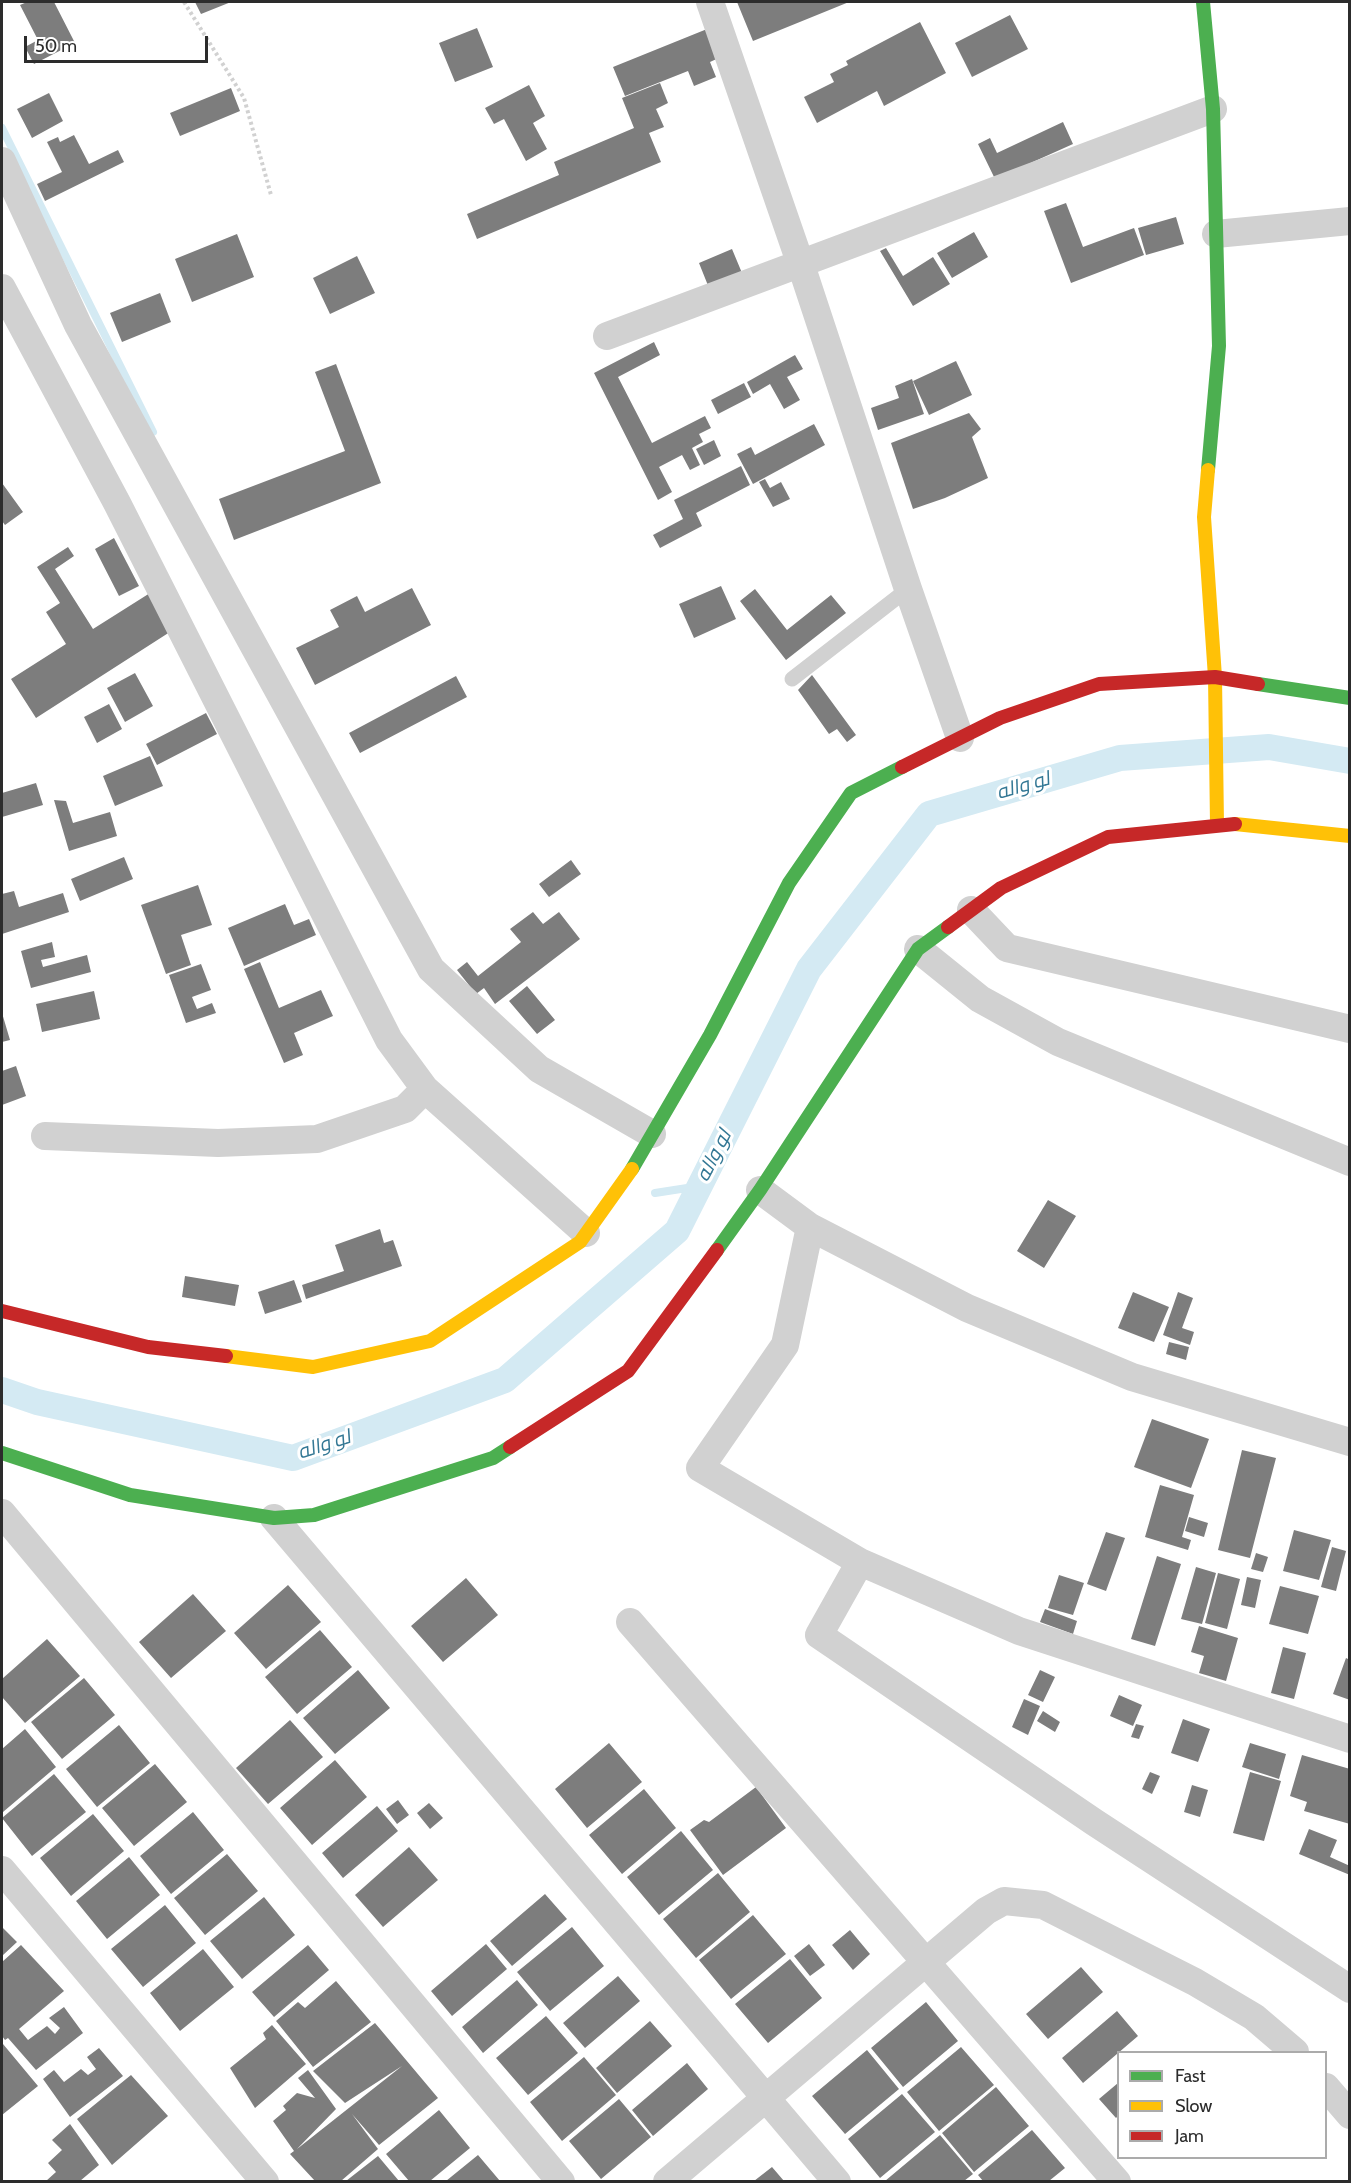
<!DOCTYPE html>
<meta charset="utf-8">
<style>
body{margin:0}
#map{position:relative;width:1351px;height:2183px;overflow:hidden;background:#fff;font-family:Cabin,sans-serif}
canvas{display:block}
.frame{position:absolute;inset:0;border:3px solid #2c2c2c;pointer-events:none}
.legend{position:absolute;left:1117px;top:2051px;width:210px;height:108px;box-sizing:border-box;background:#fff;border:2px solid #ababab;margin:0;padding:8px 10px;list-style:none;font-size:18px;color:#2c2c2c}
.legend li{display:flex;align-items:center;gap:12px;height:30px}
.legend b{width:30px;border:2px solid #ababab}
.scale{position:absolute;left:24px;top:36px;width:184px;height:27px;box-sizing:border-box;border:3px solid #2c2c2c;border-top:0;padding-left:8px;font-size:18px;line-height:21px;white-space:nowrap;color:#2c2c2c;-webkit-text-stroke:4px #fff;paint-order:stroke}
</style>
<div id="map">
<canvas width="1351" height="2183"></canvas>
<div class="frame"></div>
<ul class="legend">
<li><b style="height:8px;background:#4caf50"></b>Fast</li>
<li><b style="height:8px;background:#ffc107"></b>Slow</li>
<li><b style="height:8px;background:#c62828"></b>Jam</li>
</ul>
<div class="scale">50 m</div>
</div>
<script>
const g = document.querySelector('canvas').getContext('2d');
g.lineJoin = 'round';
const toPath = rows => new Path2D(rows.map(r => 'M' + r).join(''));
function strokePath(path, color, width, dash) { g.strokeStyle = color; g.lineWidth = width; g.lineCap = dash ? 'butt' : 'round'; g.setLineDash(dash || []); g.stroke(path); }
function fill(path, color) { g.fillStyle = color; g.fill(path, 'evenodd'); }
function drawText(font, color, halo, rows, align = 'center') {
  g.font = font + ' Cabin,Cairo,sans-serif'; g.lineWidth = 6; g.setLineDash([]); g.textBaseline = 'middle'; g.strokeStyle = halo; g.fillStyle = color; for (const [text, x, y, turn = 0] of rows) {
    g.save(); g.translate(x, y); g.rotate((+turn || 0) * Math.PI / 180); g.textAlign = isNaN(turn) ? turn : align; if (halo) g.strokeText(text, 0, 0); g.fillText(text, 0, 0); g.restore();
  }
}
strokePath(toPath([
 [2,128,153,432],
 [655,1193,700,1186]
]), '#d4eaf3', 8);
strokePath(toPath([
 [2,1390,37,1402,293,1458,505,1380,677,1231,809,969,929,814,1120,758,1269,747,1350,761]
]), '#d4eaf3', 26);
fill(toPath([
 [27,2,54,2,75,43,34,64,25,47,38,40,20,5],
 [195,2,231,2,201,14],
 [737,2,849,2,753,41],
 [1010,15,1028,49,972,77,955,43],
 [920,22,946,73,884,106,877,91,817,123,804,97,834,82,830,74,848,65,846,61],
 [712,27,723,56,710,62,716,77,694,86,688,71,625,96,613,67],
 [477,28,493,67,455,82,439,43],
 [660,83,668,103,656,109,664,127,649,133,661,162,477,239,467,214,559,175,554,162,634,128,622,98],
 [529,85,545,116,533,123,547,149,526,161,504,119,494,124,485,108],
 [231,88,240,111,180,136,170,113],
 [49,93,63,121,32,138,17,109],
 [1063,122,1073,144,995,179,978,144,990,138,997,153],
 [74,135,89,164,118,150,124,162,45,201,37,184,62,172,47,142,58,137,60,142],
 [1066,203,1083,247,1134,228,1144,255,1071,283,1044,211],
 [1176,217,1184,244,1146,255,1138,228],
 [974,232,988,257,952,278,937,253],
 [237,234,254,277,192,302,175,259],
 [886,248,903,276,933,257,950,284,913,306,880,251],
 [732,249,742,273,709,288,699,263],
 [357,256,375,293,330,314,313,278],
 [160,293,171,322,122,342,110,313],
 [654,342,660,355,618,377,652,443,705,416,711,428,699,434,703,442,692,448,700,465,690,470,682,455,659,467,672,492,658,500,594,373],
 [795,355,803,369,787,377,800,400,784,409,770,384,753,394,747,382],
 [956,361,972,395,929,415,913,381],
 [336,364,381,483,234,540,219,499,345,451,315,372],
 [912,379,924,414,878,430,871,408,899,398,895,386],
 [744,383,751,397,718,414,711,400],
 [969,413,981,429,972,437,988,478,945,498,913,509,891,443],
 [814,424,825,445,753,484,737,454,751,447,755,455],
 [714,440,721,456,704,465,696,449],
 [741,466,750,485,696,513,702,526,660,548,653,535,683,519,674,500],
 [765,479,770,488,781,482,790,499,773,507,759,482],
 [2,483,23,512,5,525,2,521],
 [114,538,139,586,119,596,95,549],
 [68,547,74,556,55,569,93,629,150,593,173,630,36,718,11,679,66,644,46,612,60,603,37,567],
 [721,586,736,619,694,638,679,604],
 [412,588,431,625,315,685,296,648,339,627,330,610,357,596,365,612],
 [755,589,787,630,831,595,846,613,786,660,740,601],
 [135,673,153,706,125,722,107,688],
 [812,675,856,735,847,742,837,729,829,734,798,690],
 [456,676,467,697,360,753,349,733],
 [109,704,122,729,97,743,84,717],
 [206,713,217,734,157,765,146,744],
 [150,756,163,786,115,806,103,776],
 [36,783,43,805,2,817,2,793],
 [54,800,66,801,73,823,110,812,117,836,69,851],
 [124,857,133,879,80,901,71,879],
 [571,860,581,874,549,897,539,884],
 [198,885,212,925,181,935,191,965,166,974,141,905],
 [14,891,19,907,63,893,69,912,2,934,2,894],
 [285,904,294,925,309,919,316,935,244,966,228,928],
 [533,912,543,924,559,912,580,939,495,1004,484,988,476,994,457,970,467,962,478,976,521,942,510,929],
 [52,942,55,957,41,960,43,967,87,955,91,972,31,988,21,951],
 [260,962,279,1008,321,990,333,1016,294,1033,303,1055,284,1063,244,969],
 [201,964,211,990,192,997,197,1009,212,1003,216,1013,186,1023,169,975],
 [527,986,555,1020,537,1034,509,1001],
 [94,991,100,1019,42,1032,36,1004],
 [2,1013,10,1040,2,1042],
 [16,1066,26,1096,2,1105,2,1071],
 [1048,1200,1076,1216,1044,1268,1017,1251],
 [380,1229,384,1243,393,1240,402,1266,306,1299,302,1285,344,1271,335,1245],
 [185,1276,239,1285,235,1306,182,1297],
 [294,1280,302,1302,265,1314,258,1292],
 [1133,1292,1169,1307,1154,1342,1118,1328],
 [1178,1292,1193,1298,1182,1328,1194,1332,1190,1345,1163,1335],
 [1169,1342,1189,1347,1186,1360,1166,1354],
 [1152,1419,1209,1439,1191,1488,1134,1467],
 [1242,1450,1276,1458,1250,1558,1218,1550],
 [1160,1485,1194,1495,1182,1537,1191,1540,1188,1550,1145,1537],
 [1189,1517,1208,1523,1204,1537,1185,1531],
 [1294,1530,1331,1540,1319,1580,1283,1571],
 [1106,1532,1125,1538,1106,1591,1087,1584],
 [1332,1547,1346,1551,1336,1591,1321,1587],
 [1256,1553,1268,1557,1263,1572,1251,1569],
 [1157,1556,1181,1564,1155,1646,1131,1639],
 [1196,1567,1216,1573,1202,1624,1181,1619],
 [1218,1573,1240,1579,1227,1629,1205,1623],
 [1059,1575,1084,1583,1073,1615,1048,1608],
 [1247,1577,1261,1580,1255,1608,1241,1605],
 [466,1578,498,1615,443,1662,411,1626],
 [288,1585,321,1622,266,1669,234,1633],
 [1280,1586,1319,1596,1308,1634,1269,1624],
 [193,1594,226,1631,171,1678,139,1642],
 [1045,1609,1077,1621,1073,1634,1040,1622],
 [1199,1626,1238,1638,1226,1681,1199,1673,1204,1656,1191,1652],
 [320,1630,352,1667,297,1714,265,1677],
 [47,1639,80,1676,25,1723,2,1697,2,1679],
 [1283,1647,1306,1653,1294,1699,1271,1693],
 [1346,1658,1350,1660,1350,1700,1333,1694],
 [358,1670,390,1708,335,1754,303,1718],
 [1040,1670,1055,1677,1043,1702,1028,1695],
 [84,1678,115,1715,62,1759,31,1722],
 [1119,1695,1142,1705,1133,1726,1110,1716],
 [1024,1699,1040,1706,1028,1735,1012,1727],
 [1043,1711,1060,1722,1055,1732,1037,1721],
 [1183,1719,1210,1729,1198,1762,1171,1753],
 [290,1720,323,1757,268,1804,236,1768],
 [1136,1724,1144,1726,1139,1739,1131,1737],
 [119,1725,150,1763,97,1807,66,1769],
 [25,1729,56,1767,3,1812,2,1749],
 [609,1743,642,1782,587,1828,555,1789],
 [1250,1743,1286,1754,1279,1779,1242,1767],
 [1302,1755,1350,1769,1350,1824,1304,1811,1307,1802,1290,1796],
 [335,1760,367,1797,312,1845,280,1808],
 [155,1764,187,1802,134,1846,102,1808],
 [1150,1772,1160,1776,1152,1794,1142,1789],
 [1250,1772,1281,1781,1264,1841,1233,1833],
 [54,1774,86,1812,32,1856,2,1818],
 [1192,1785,1208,1790,1200,1817,1184,1812],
 [756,1787,786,1828,723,1875,690,1830,704,1820,709,1822],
 [644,1789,676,1828,622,1874,589,1835],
 [398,1800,409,1815,397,1824,386,1809],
 [429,1803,443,1818,430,1829,417,1813],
 [377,1806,398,1831,343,1878,322,1853],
 [193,1812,224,1850,171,1894,140,1856],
 [93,1814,124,1851,71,1896,40,1858],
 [1309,1829,1337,1840,1330,1857,1350,1866,1350,1875,1299,1854],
 [681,1831,713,1870,659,1915,627,1877],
 [409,1847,438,1880,383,1927,355,1895],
 [227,1854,258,1891,205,1935,174,1898],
 [129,1857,160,1895,107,1939,76,1901],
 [718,1873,750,1912,696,1958,663,1919],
 [545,1894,567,1919,512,1966,490,1941],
 [264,1897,295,1935,242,1979,210,1941],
 [165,1905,196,1943,143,1987,111,1949],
 [753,1915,786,1954,731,1999,699,1960],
 [2,1927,17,1942,2,1956],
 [572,1927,604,1966,550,2011,517,1972],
 [850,1930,870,1954,853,1970,832,1945],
 [486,1944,507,1969,452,2016,431,1991],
 [809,1944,825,1965,810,1976,794,1956],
 [21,1945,64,1991,19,2029,28,2040,47,2026,55,2034,60,2028,49,2018,64,2007,83,2033,36,2070,8,2038,5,2040,2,2036,2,1962],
 [308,1945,329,1970,274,2017,252,1992],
 [203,1949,234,1987,180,2031,150,1993],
 [790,1959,822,1998,768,2043,735,2004],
 [1081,1967,1103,1992,1048,2039,1026,2014],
 [618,1976,640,2001,585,2048,563,2023],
 [517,1980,538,2005,483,2053,462,2027],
 [336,1981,371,2022,313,2067,276,2021,298,2002,305,2008],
 [926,2002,958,2041,903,2087,871,2048],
 [1117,2011,1138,2036,1083,2083,1062,2058],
 [546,2016,578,2053,528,2095,496,2058],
 [650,2021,672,2046,617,2093,596,2068],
 [375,2023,438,2098,379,2145,352,2114,378,2149,341,2181,315,2181,290,2154,294,2151,273,2121,286,2110,283,2106,297,2093,315,2098,298,2078,308,2070,336,2109,297,2149,402,2066,345,2103,313,2071],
 [272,2025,306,2064,255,2108,230,2068,266,2039,263,2033],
 [3,2044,38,2086,2,2115,2,2045],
 [961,2047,994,2085,939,2131,907,2092],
 [99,2048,123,2076,70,2117,43,2079,54,2070,64,2082,81,2069,88,2075,96,2069,87,2057],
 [867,2050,899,2089,845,2134,812,2096],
 [584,2057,616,2095,562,2141,530,2102],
 [687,2063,708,2089,653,2136,632,2110],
 [131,2075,168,2116,112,2165,77,2119],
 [1118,2083,1118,2116,1116,2118,1099,2099],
 [996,2087,1029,2126,974,2172,942,2133],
 [902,2094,935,2132,880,2178,848,2139],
 [619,2099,651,2137,601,2179,569,2141],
 [439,2110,470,2148,430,2181,409,2181,386,2154],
 [70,2124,99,2165,80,2181,46,2181,56,2172,48,2163,62,2150,52,2140],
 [1032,2130,1065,2168,1049,2181,983,2181,978,2175],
 [940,2135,973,2174,964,2181,885,2181],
 [478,2155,500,2181,446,2181],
 [378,2156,399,2181,346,2181],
 [772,2167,784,2181,754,2181]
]), '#7d7d7d');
strokePath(toPath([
 [184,2,244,98,271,195]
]), '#d1d1d1', 4, [3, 3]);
strokePath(toPath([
 [792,679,908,589]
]), '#d1d1d1', 15);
strokePath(toPath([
 [710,2,801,265,908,589,960,738],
 [2,161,78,325,431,969,539,1069,652,1134],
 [1216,234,1350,221],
 [2,288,117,503,389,1040,425,1089,586,1233],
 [607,336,1213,109],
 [971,910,1007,948,1350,1029],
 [918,949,980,999,1058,1042,1350,1162],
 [45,1136,218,1143,317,1139,405,1109,425,1089],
 [760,1190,810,1227,967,1308,1132,1377,1350,1442],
 [810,1227,785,1345,700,1468,860,1562,819,1635,1094,1822,1350,1989],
 [2,1513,561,2182],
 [274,1518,837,2182],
 [860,1562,1019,1631,1350,1739],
 [630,1622,1117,2182],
 [2,1870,265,2182],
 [1326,2087,1350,2115],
 [667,2182,986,1911,1004,1901,1043,1905,1195,1982,1254,2017,1295,2052]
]), '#d1d1d1', 28);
strokePath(toPath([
 [1203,2,1213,109,1219,346,1208,470],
 [1258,684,1350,698],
 [632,1169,710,1035,789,883,851,793,902,767],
 [717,1250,760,1190,918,949,948,927],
 [2,1453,130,1495,274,1518,314,1515,493,1458,510,1447]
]), '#4caf50', 14);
strokePath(toPath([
 [1208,470,1204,517,1215,677,1217,824],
 [1235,824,1350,836],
 [226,1356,313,1367,430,1341,580,1242,632,1169]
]), '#ffc107', 14);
strokePath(toPath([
 [902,767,1000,718,1099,684,1215,677,1258,684],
 [948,927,1001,888,1108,837,1235,824],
 [2,1311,148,1347,226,1356],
 [510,1447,628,1371,717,1250]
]), '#c62828', 14);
drawText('italic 20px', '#347895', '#fff', [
 ["لو واله",1023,786,-16],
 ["لو واله",714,1156,-63],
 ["لو واله",324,1445,-18]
]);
</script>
